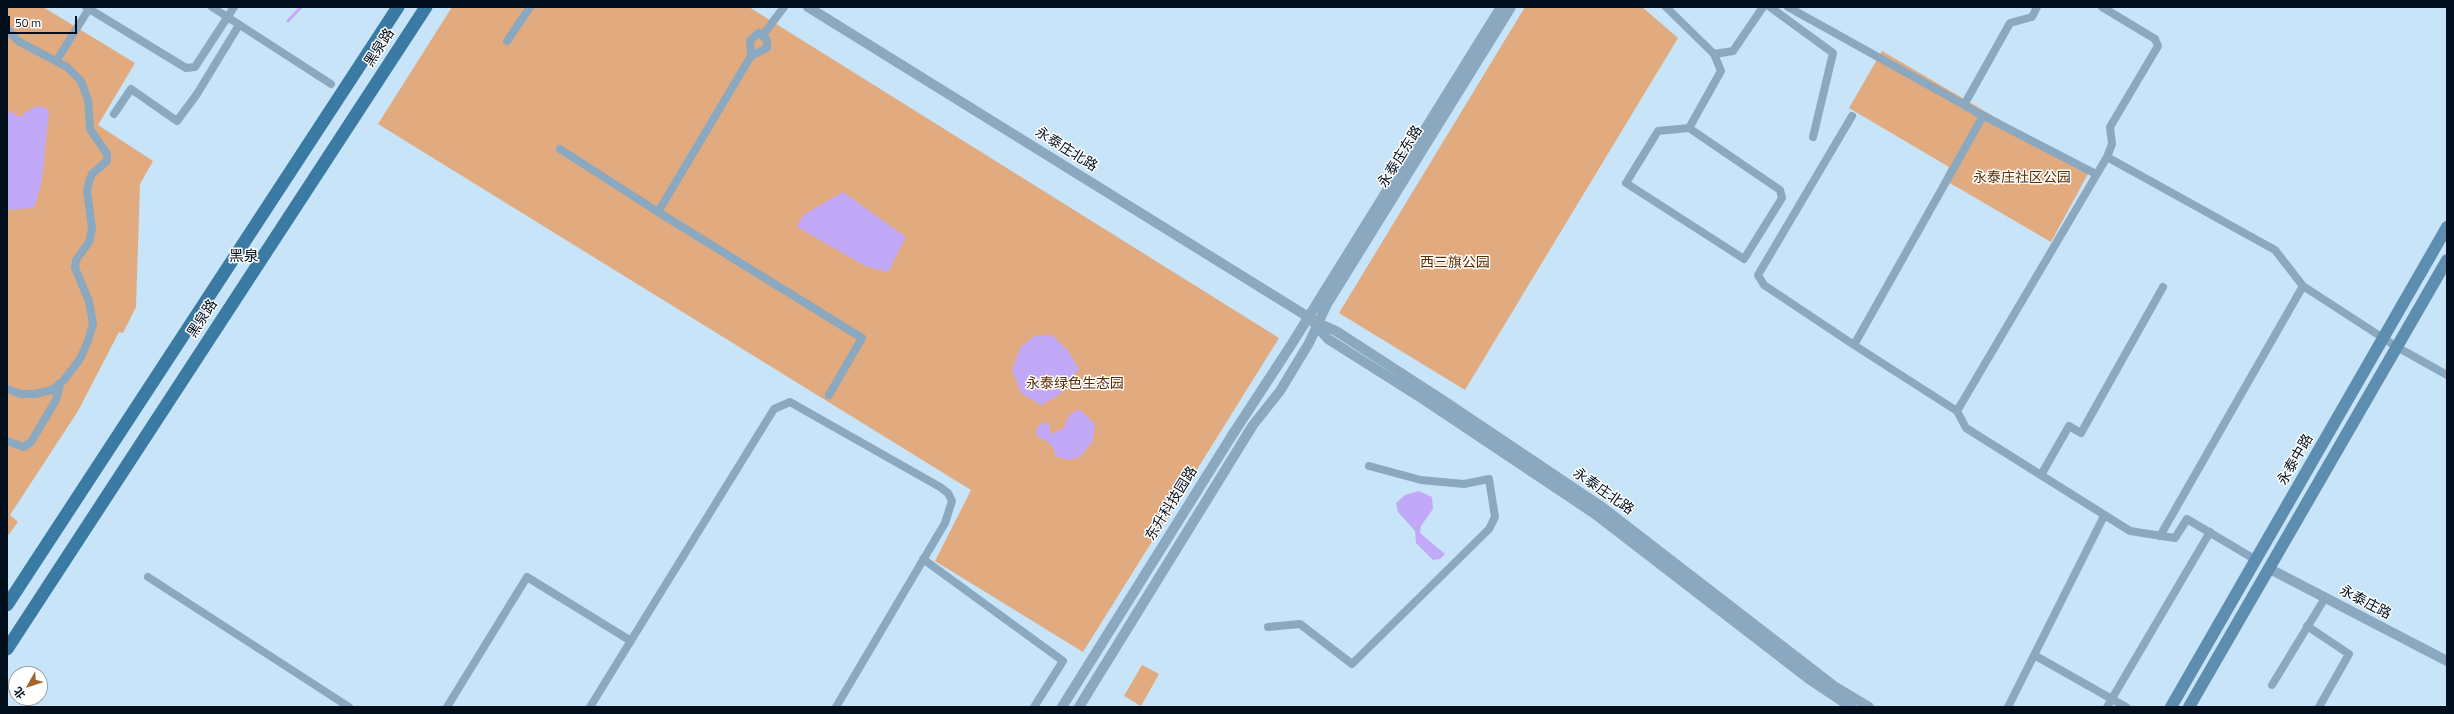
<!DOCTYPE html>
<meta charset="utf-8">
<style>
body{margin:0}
#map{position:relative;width:2454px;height:714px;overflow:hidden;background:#c7e4f9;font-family:"Titillium Web","Noto Sans SC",sans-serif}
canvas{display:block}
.frame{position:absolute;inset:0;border:8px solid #000d1b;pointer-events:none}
.north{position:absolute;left:8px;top:666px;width:40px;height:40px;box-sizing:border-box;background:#fff;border:1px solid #999ea4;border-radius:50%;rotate:231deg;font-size:11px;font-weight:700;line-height:16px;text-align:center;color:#000d1b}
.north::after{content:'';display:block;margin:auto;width:14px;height:18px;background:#a4652d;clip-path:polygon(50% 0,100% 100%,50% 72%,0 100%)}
.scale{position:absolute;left:8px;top:16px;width:69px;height:18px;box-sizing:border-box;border:2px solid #000d1b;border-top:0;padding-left:5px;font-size:12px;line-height:14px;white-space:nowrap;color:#000d1b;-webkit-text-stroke:3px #fff;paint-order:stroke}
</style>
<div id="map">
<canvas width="2454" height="714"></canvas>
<div class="frame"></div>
<div class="north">北</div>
<div class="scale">50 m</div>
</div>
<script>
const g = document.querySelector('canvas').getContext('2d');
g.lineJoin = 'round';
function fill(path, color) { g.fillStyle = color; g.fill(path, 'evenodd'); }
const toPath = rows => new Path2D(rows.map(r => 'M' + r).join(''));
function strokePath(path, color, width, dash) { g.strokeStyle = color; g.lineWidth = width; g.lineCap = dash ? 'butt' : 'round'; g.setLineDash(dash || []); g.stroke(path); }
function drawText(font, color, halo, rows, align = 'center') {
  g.font = font + ' "Titillium Web","Noto Sans SC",sans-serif'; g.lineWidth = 3; g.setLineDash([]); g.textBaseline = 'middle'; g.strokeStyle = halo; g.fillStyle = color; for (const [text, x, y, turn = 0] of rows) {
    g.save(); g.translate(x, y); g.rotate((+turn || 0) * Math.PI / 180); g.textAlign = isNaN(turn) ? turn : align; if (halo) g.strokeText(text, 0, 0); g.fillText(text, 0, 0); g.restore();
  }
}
fill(toPath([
 [7,7,43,7,135,63,98,125,153,161,140,184,136,307,123,333,119,332,78,411,10,515,18,522,7,537],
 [452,7,749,7,1279,338,1083,652,935,561,971,490,378,124],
 [1525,7,1642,7,1678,38,1465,390,1339,313],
 [1882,51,2089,172,2051,242,1943,179,1949,167,1849,108],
 [1142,665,1159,674,1141,706,1124,696]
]), '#e1aa7f');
fill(toPath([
 [36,106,46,108,49,111,42,181,35,206,33,208,7,210,7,114,13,111,16,116,23,116,24,113],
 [843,192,906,237,888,272,867,267,797,227,803,215],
 [1052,335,1068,351,1079,369,1059,395,1041,405,1021,393,1012,370,1020,348,1034,336],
 [1079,409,1095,424,1093,441,1080,457,1067,460,1055,456,1054,449,1047,441,1037,436,1036,430,1041,423,1049,424,1051,434,1064,428,1069,415],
 [1419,491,1432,497,1433,509,1421,526,1420,533,1445,554,1440,559,1433,560,1416,543,1415,531,1398,512,1396,503,1405,495]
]), '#c2a9f7');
strokePath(toPath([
 [288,21,301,7]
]), '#c2a9f7', 3);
strokePath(toPath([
 [86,7,186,68,195,67,234,7],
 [212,7,331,84],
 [1666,7,1714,54,1733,51,1763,7],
 [1770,7,1833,53,1813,137],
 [1788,7,1968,107],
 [2102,7,2155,39,2158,46,2110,127,2112,144,2107,157,1957,411,1966,428,2130,531,2175,538,2187,519,2256,560],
 [7,29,18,41,67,67,81,81,88,100,90,129,107,154,107,161,92,174,89,182,87,190,92,229,89,242,76,260,75,268,89,301,93,324,88,341,80,359,64,380,52,390,35,394,21,394,7,389],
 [759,33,767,40,767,48,751,56,750,40,759,33],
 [763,35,784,7],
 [507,41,530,7],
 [57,60,90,7],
 [1978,113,2096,174],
 [114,114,131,89,177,121,197,94,239,25],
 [1852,116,1758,275,1764,285,1854,345],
 [1689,128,1658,131,1626,183,1744,259,1782,198,1780,190,1689,128,1721,71,1714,54],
 [560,149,658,212,751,56],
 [2107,157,2275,250,2303,286,2397,347,2447,375],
 [658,212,862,338,829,395],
 [1957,411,1854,345,1983,116,1964,105,2010,23,2032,17,2037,7],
 [7,441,24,447,31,442,56,400,60,384],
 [2041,475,2069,426,2081,433,2163,287],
 [2160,536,2303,286],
 [923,559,1063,661,1034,707],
 [148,577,349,707],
 [2307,626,2349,654,2319,707],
 [1268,627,1300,624,1352,664,1489,529,1495,517,1489,479,1464,484,1421,480,1369,466],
 [2034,655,2126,707],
 [2272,685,2325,598],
 [447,707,527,577,631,641],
 [590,707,774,409,790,402,940,487,948,493,952,501,945,523,836,707],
 [2008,707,2104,516],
 [2107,707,2210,532]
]), '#8aa9c0', 8);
strokePath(toPath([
 [808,7,1318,323,1336,331,1441,399,1602,507,1834,686,1869,707],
 [1314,323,1328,339,1423,399,1595,514,1809,679,1851,707],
 [2270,569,2447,661],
 [1062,707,1231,437,1293,342,1501,7],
 [1079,707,1253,425,1280,391,1309,343,1327,304,1511,7]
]), '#8aa9c0', 10);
strokePath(toPath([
 [2171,707,2447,227],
 [2189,707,2447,260]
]), '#5e8eaf', 12);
strokePath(toPath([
 [7,605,398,7],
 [7,649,426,7]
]), '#3b7aa2', 13);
drawText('14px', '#000d1b', '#fff', [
 ["黑泉路",380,48,-57],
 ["永泰庄北路",1066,150,32],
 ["永泰庄东路",1401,157,-58],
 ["黑泉路",203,319,-57],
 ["永泰中路",2296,460,-60],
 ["永泰庄北路",1603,492,35],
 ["东升科技园路",1172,504,-58],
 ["永泰庄路",2365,603,28]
]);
drawText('14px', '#5a2d00', '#fff', [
 ["永泰庄社区公园",2022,179],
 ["西三旗公园",1455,264],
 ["永泰绿色生态园",1075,385]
]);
drawText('15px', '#000d1b', '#fff', [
 ["黑泉",244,257]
]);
</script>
